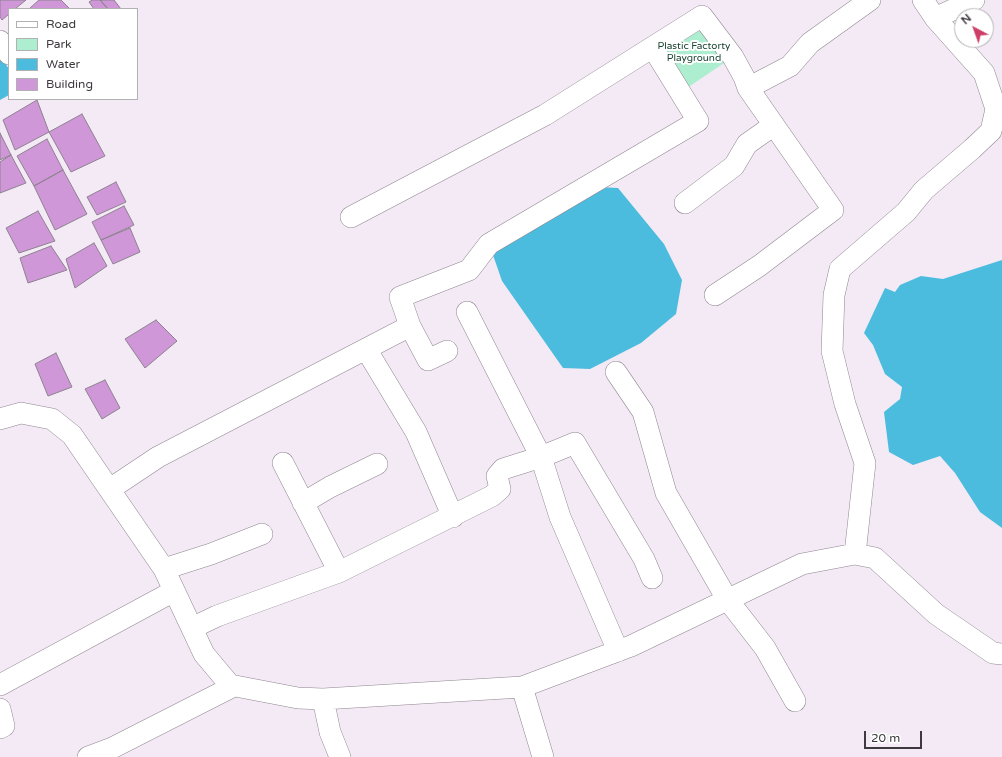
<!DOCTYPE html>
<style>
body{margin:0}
#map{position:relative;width:1002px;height:757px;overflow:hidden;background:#f4eaf5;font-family:"Varela Round",sans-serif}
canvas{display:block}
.legend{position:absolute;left:8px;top:8px;width:130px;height:92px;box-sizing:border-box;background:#fff;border:1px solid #b1b0b2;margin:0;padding:5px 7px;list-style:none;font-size:12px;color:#3d393e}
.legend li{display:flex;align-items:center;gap:8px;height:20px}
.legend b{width:20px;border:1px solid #b1b0b2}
.north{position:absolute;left:954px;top:8px;width:40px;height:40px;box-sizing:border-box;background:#fff;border:1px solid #b1b0b2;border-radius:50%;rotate:319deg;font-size:11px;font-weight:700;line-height:16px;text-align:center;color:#3d393e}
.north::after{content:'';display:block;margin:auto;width:14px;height:18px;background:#cd3f69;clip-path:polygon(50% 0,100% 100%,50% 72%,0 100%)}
.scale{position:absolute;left:864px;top:731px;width:58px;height:18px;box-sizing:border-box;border:2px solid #3d393e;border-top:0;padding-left:5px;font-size:12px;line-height:14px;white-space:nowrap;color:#3d393e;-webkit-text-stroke:3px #fff;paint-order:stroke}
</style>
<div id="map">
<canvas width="1002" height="757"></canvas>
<ul class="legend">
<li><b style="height:5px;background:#fff"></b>Road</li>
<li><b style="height:11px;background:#aeeed0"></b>Park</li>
<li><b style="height:11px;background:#4cbcde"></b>Water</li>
<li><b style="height:11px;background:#cf96d8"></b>Building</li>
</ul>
<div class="north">N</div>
<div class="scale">20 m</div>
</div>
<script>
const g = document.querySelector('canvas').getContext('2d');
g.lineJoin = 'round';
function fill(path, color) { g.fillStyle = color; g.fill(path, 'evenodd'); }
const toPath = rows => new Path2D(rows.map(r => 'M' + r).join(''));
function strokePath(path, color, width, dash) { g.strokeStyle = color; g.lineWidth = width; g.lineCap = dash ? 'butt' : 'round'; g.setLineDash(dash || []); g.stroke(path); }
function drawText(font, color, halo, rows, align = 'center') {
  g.font = font + ' "Varela Round",sans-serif'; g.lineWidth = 4; g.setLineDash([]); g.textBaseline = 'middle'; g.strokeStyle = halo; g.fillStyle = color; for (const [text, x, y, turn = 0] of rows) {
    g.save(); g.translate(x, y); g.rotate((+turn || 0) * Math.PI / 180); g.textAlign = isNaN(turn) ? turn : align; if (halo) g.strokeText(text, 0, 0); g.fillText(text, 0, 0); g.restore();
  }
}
fill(toPath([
 [702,16,733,57,684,90,653,48]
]), '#aeeed0');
fill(toPath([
 [0,56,9,69,9,95,0,100],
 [599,187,618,188,664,244,682,280,676,314,641,343,590,369,563,368,502,281,493,255,510,236],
 [1002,260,1002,528,980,512,955,473,940,456,913,465,889,452,884,412,900,399,902,387,885,374,873,345,864,333,885,288,895,292,900,285,921,276,943,279]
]), '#4cbcde');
const building = toPath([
 [0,0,26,0,15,9,9,9,9,14,2,20,0,17,0,0],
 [39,0,61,0,70,9,31,9,30,8,39,0],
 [92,0,100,0,108,9,94,9,89,2,92,0],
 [102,0,114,0,121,9,108,9,101,1,102,0],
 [37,100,49,132,15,150,3,120,37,100],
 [82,114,105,156,71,172,49,132,82,114],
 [0,133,11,155,0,160,0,133],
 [47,139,63,170,34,186,17,156,47,139],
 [11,155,26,183,0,193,0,162,11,155],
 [63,170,87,214,55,230,34,186,63,170],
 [116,182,126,202,97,215,87,197,116,182],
 [124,206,134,225,101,240,92,222,124,206],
 [38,211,55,241,19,253,6,228,38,211],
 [130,228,140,252,113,264,101,240,130,228],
 [94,243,107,266,75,288,66,259,94,243],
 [51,246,67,270,28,283,20,258,51,246],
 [156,320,177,341,145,368,125,339,156,320],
 [56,353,72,387,48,396,35,364,56,353],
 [105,380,120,408,102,419,85,389,105,380]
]);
fill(building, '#cf96d8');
strokePath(building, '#8c838e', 1);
const minor = toPath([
 [923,0,935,18],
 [0,41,9,54],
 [685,203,734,166,747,144,774,125],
 [351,217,545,115,702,16,733,57,744,77,748,88,790,66,810,43,870,0],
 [715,295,759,266,833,210,748,88],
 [467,312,541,457,560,517,618,651],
 [366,349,416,432,453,517],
 [447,351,428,360,410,326,400,297,469,270,489,244,698,121,653,48],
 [616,372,643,412,666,493,727,599,765,648,795,701],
 [0,419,21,413,52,419,72,435,164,569,204,654,230,685,298,698,323,699,522,687,631,646,802,564,855,554,875,558,936,614,993,653,1002,654],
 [283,463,339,572],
 [110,489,158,457,410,326],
 [303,503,330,487,377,464],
 [855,554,865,463,845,404,832,351,834,295,840,269,906,212,924,190,972,149,991,131,996,109,984,73,935,18,974,0],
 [164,569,211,554,262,534],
 [192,628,217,616,339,572,492,496,500,489,497,476,503,469,541,457,575,443,644,559,652,578],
 [0,685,174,591],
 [522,687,543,757],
 [323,699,330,732,340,757],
 [0,709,4,726,0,728],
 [88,757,112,748,234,686]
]);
strokePath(minor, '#8f8690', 22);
strokePath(minor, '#fff', 21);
drawText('10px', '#1a4433', '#fff', [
 ["Plastic Factorty",694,46],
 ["Playground",694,58]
]);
</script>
